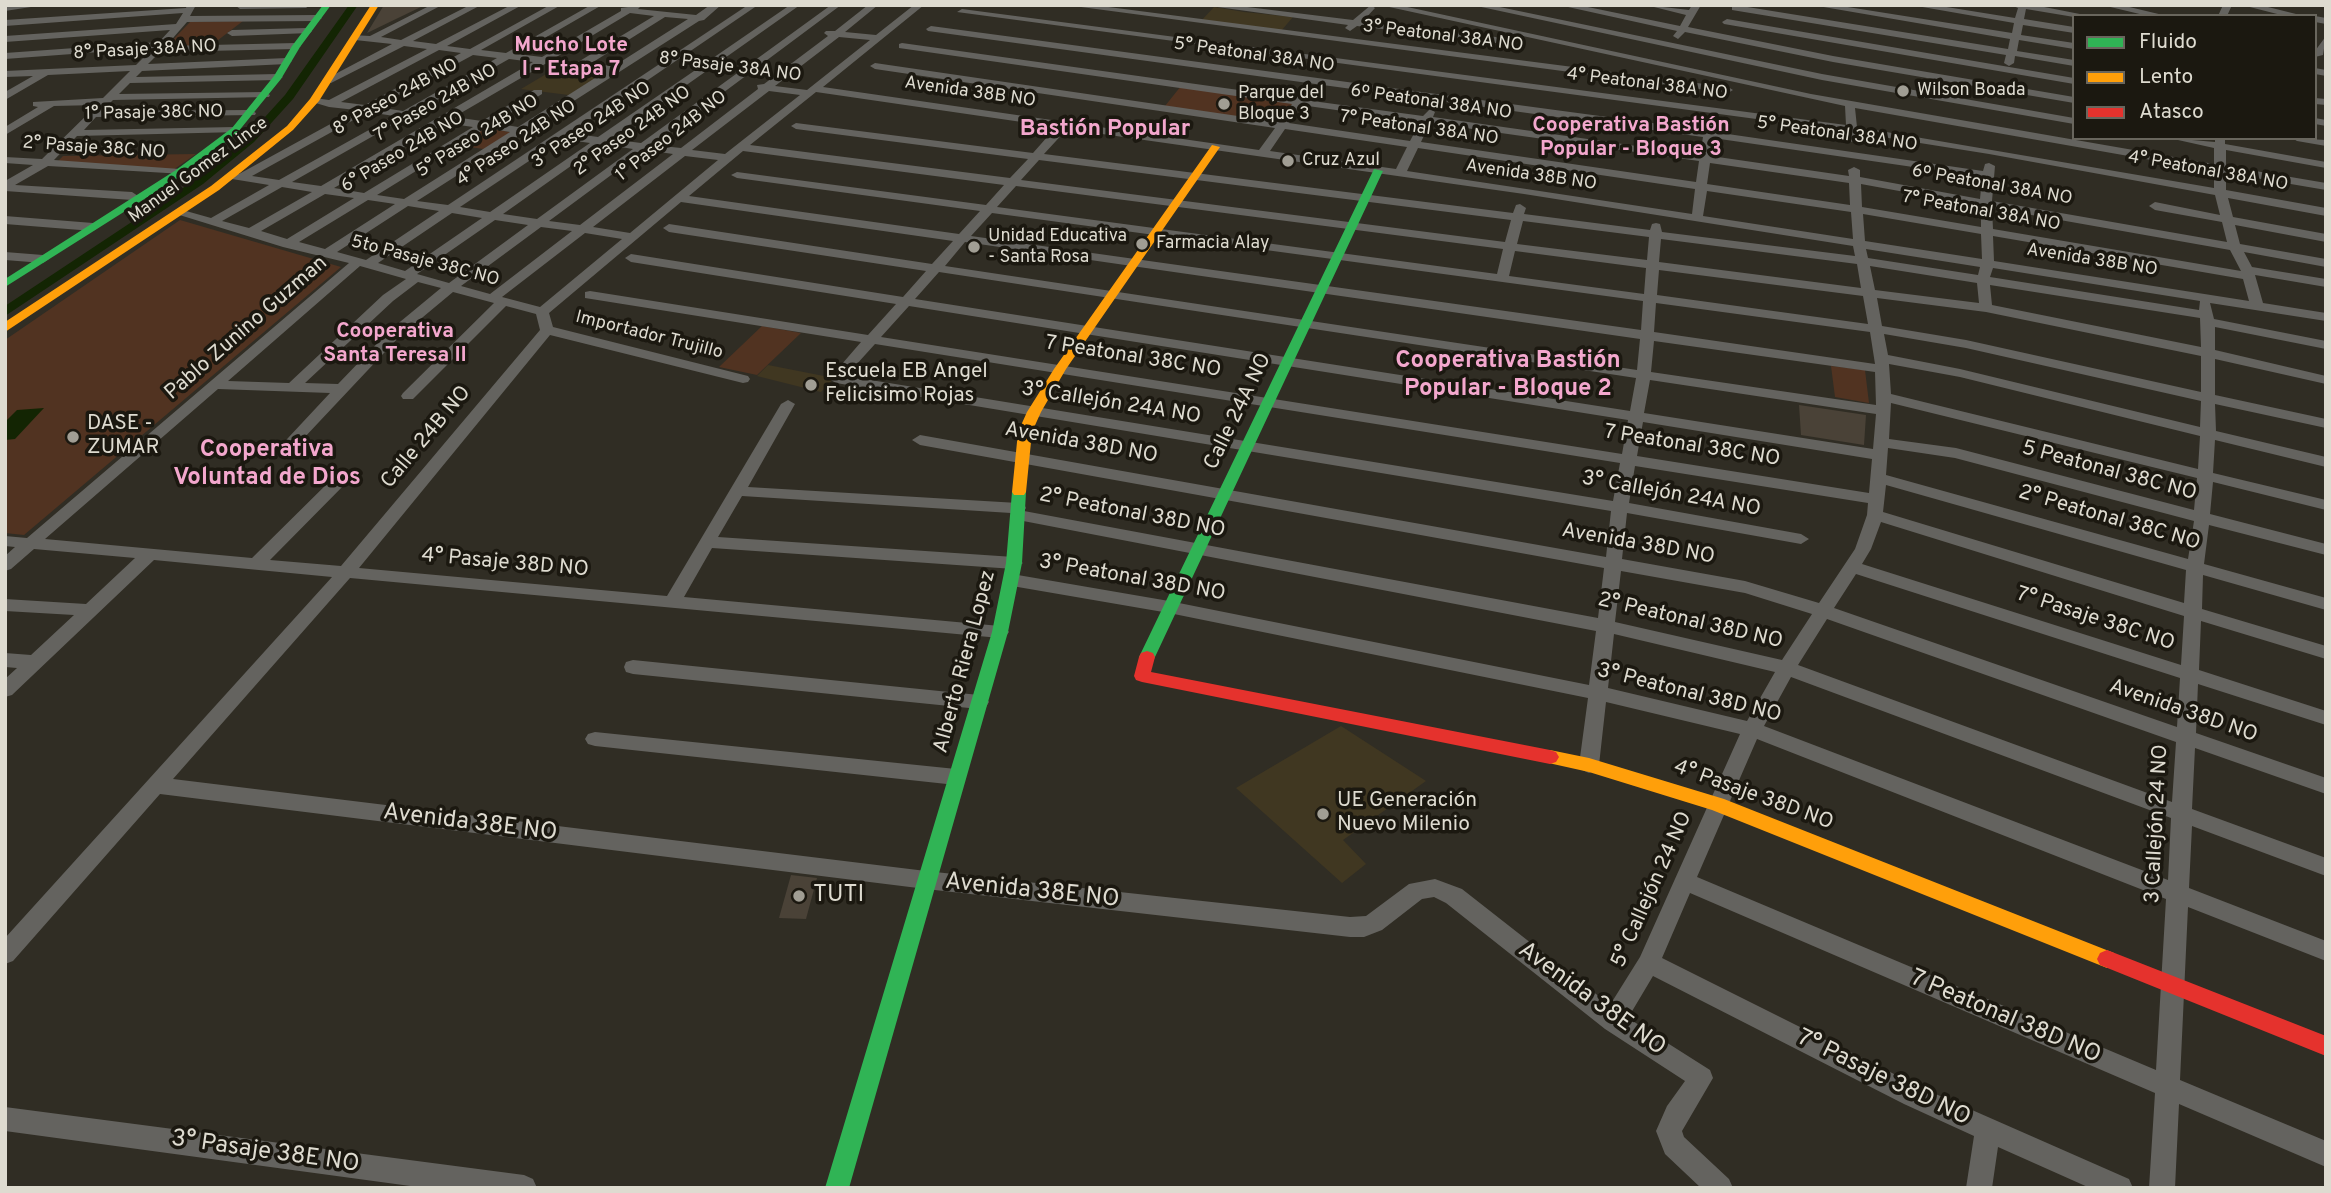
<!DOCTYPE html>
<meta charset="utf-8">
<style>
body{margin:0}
#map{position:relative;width:2331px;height:1193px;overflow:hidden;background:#302d24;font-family:Overpass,sans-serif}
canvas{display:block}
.frame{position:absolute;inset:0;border:7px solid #dedbd0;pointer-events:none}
.legend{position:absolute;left:2072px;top:14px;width:245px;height:126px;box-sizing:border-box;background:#1b1810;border:2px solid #69665d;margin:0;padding:9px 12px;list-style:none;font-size:21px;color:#dedbd0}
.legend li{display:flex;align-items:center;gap:14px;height:35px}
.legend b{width:35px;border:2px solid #69665d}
</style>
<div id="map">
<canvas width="2331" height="1193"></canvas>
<div class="frame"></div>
<ul class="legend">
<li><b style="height:9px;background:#30b455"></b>Fluido</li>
<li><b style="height:9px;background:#ff9f0a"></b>Lento</li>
<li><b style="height:9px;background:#e5322d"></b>Atasco</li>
</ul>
</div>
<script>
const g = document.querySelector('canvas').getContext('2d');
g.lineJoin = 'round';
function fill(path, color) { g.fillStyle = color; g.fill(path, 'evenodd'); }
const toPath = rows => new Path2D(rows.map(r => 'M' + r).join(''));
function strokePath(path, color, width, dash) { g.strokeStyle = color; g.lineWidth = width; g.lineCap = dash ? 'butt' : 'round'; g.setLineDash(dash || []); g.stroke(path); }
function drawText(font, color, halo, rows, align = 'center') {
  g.font = font + ' Overpass,sans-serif'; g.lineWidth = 7; g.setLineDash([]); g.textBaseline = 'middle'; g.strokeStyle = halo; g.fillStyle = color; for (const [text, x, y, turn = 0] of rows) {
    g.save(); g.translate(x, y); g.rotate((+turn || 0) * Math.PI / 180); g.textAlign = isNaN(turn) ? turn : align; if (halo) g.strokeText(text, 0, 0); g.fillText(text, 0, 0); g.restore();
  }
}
fill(toPath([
 [1214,7,1244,12,1293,17,1281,31,1201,21],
 [558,67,605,73,569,95,521,89],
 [768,365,834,378,821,392,757,376],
 [1341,726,1426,781,1343,840,1366,864,1342,883,1236,788]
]), '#403721');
fill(toPath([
 [243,21,209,47,165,48,190,22],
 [1181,86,1294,102,1278,124,1165,106],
 [481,128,511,132,484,149,454,145],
 [196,154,173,170,56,163,63,156],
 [180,220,341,267,24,535,5,533,5,340],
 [762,326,801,333,757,375,719,367],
 [1831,366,1865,370,1869,403,1835,397]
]), '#513321');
fill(toPath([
 [44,408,15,439,5,440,5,422,17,410]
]), '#132503');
fill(toPath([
 [349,5,358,5,293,99,254,142,203,184,5,316,5,306,195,180,246,138,285,95,349,5]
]), '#132503');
fill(toPath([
 [384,5,425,5,367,33],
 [1799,405,1866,415,1864,445,1801,435],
 [791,875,817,878,806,919,779,918]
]), '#4a4237');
fill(toPath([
 [5,5,44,5,5,11,5,5],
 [187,5,196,5,190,16,317,15,322,18,317,21,187,22,166,46,296,43,301,46,296,49,160,52,148,64,287,58,292,61,287,64,142,71,136,77,278,74,283,77,278,80,130,83,119,94,265,92,270,95,269,97,113,100,102,111,251,110,256,113,255,115,96,117,84,130,235,127,240,130,239,132,77,136,54,160,180,169,184,170,184,174,48,166,15,185,132,192,138,196,132,200,5,191,5,181,33,165,5,163,5,157,42,159,97,105,54,106,5,135,5,127,38,107,33,106,33,102,103,98,130,71,48,75,5,100,5,92,33,76,5,77,5,71,136,65,153,48,5,59,5,53,159,42,170,30,5,42,5,36,176,24,183,13,5,26,5,20,186,8,187,5],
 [310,5,306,8,240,9,236,6,310,5],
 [431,5,442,5,381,37,401,40,470,5,481,5,413,41,436,44,511,5,522,5,447,46,470,49,550,5,561,5,481,50,506,53,591,5,602,5,517,54,542,57,621,11,621,8,642,5,638,9,696,15,710,5,721,5,704,20,699,21,530,129,530,133,522,134,417,201,448,205,748,5,758,5,570,133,598,137,790,5,800,5,610,139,641,143,831,5,841,5,653,145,681,148,758,89,757,85,764,84,828,36,824,33,826,31,835,31,868,5,878,5,845,32,876,35,914,5,924,5,823,87,1259,150,1275,128,875,69,870,66,875,63,1279,122,1292,104,899,48,899,44,902,43,1296,98,1304,91,1309,94,1305,100,1423,116,1430,109,1435,112,1433,117,1700,155,1703,137,928,31,926,29,931,26,1704,130,1705,122,1710,119,1715,122,1714,132,1983,171,1985,164,1989,163,1995,166,1992,201,2227,242,2222,222,2155,210,2149,206,2155,202,2220,215,2215,195,1989,154,1857,133,1857,139,1852,142,1847,139,1846,131,957,12,962,9,1846,125,1845,106,1380,5,1398,5,1811,94,2214,164,2214,148,2169,138,2215,142,2215,138,2225,138,2225,144,2326,162,2326,168,2226,150,2226,166,2326,183,2326,190,2226,173,2226,190,2326,208,2326,216,2228,198,2233,217,2326,234,2326,242,2235,225,2240,244,2326,259,2326,267,2244,252,2252,267,2326,279,2326,287,2255,275,2263,303,2326,313,2326,321,2210,303,2214,319,2326,341,2326,349,2215,327,2215,350,2326,376,2326,384,2215,359,2215,395,2326,419,2326,428,2215,404,2216,431,2326,457,2326,467,2215,440,2213,473,2326,500,2326,510,2213,482,2210,514,2326,544,2326,555,2209,525,2204,564,2326,598,2326,610,2203,575,2202,609,2326,646,2326,659,2201,621,2199,670,2326,711,2326,725,2198,684,2196,733,2326,778,2326,794,2195,748,2192,809,2326,858,2326,876,2192,826,2189,888,2326,941,2326,961,2188,907,2180,1080,2326,1141,2326,1167,2179,1104,2175,1188,2149,1188,2155,1093,1690,893,1662,958,1922,1088,2129,1179,2133,1188,2090,1188,1998,1147,1992,1188,1966,1188,1974,1136,1904,1104,1653,976,1628,1018,1710,1070,1713,1078,1682,1131,1684,1137,1729,1179,1733,1188,1701,1188,1665,1154,1656,1131,1667,1106,1685,1081,1605,1029,1446,903,1434,897,1422,899,1382,930,1364,937,1350,937,926,889,160,794,13,961,5,964,5,938,332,577,154,560,12,695,5,697,5,679,17,668,5,667,5,653,31,655,74,615,5,611,5,599,86,604,135,558,34,549,11,569,5,571,5,556,15,547,5,546,5,536,27,538,349,263,283,247,173,213,179,209,211,218,269,185,232,179,226,176,232,173,239,174,356,110,329,107,309,101,314,98,329,100,427,49,404,46,331,83,322,81,392,44,355,40,352,39,352,35,370,36,431,5],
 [630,13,654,16,578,62,553,59,630,13],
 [665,17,688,19,614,66,590,64,665,17],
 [839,37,870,40,807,90,775,86,839,37],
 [439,50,461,53,365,105,341,102,439,50],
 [473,55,497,58,403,111,377,107,473,55],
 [509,59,533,62,321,186,292,182,509,59],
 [545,64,606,71,518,127,494,123,542,94,542,90,534,90,482,121,454,117,545,64],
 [769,91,800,95,725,154,692,150,769,91],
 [816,92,1056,127,1033,153,796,123,791,126,796,129,1028,159,1010,178,750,145,816,92],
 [1301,105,1420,122,1410,141,1289,123,1301,105],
 [1855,108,2214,171,2214,188,1857,127,1855,108],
 [368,112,394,116,279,180,252,176,368,112],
 [445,123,473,127,364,193,334,188,445,123],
 [1430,123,1699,161,1696,182,1421,142,1430,123],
 [486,128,510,132,404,199,377,195,486,128],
 [1067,129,1524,194,1853,246,1855,256,1662,232,1660,224,1656,223,1652,224,1650,230,1524,214,1526,208,1520,204,1516,205,1513,213,1044,154,1067,129],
 [1285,129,1407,147,1396,169,1270,151,1285,129],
 [1713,138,1982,177,1980,199,1860,177,1860,170,1854,167,1848,170,1849,176,1711,156,1713,138],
 [562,139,590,143,490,212,460,207,562,139],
 [602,144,633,149,537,219,503,214,602,144],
 [1418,148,1695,189,1692,214,1407,171,1418,148],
 [645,150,673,154,580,225,549,221,645,150],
 [743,151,1004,185,986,205,737,172,731,175,737,178,980,211,959,234,689,196,743,151],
 [685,156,718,160,630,233,593,227,685,156],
 [1039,160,1511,220,1505,242,1021,180,1039,160],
 [1710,163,1849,183,1850,205,1707,184,1710,163],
 [1861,184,1981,206,1981,227,1862,207,1861,184],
 [1016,186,1503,249,1497,274,997,207,1016,186],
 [282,187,312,192,249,228,222,221,282,187],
 [1707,191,1851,212,1853,239,1703,216,1707,191],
 [325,194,354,198,287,239,261,231,325,194],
 [368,200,395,204,325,249,299,242,368,200],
 [681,202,953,241,932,264,669,224,663,228,669,232,926,271,903,297,631,254,625,258,631,262,896,304,868,335,590,291,585,292,585,298,861,342,829,379,836,383,1611,511,1606,557,920,435,912,440,920,445,1604,568,1598,618,1024,511,1026,508,1024,504,1018,503,748,487,795,404,788,400,781,404,667,596,359,568,550,335,743,383,748,382,750,379,748,376,553,327,549,313,681,202],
 [408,206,439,211,366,260,337,252,408,206],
 [1992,208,2230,250,2241,271,1993,229,1992,208],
 [452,213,482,218,405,271,378,263,452,213],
 [992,213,1643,301,1641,330,971,236,992,213],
 [1863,214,1981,234,1982,259,1865,241,1863,214],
 [495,220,528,225,449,283,417,274,495,220],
 [1523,221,1649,237,1647,260,1517,244,1523,221],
 [541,227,572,231,490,294,461,286,541,227],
 [585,233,622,239,540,307,502,297,585,233],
 [1993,236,2243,279,2249,301,1994,261,1993,236],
 [1661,239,1857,264,1861,288,1659,262,1661,239],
 [965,242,1640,339,1637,370,945,266,965,242],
 [1866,249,1980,267,1978,275,1868,258,1866,249],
 [1515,251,1646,268,1644,294,1509,276,1515,251],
 [360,266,406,279,383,295,289,383,228,381,360,266],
 [1870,266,1977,283,1979,303,1875,290,1870,266],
 [1993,268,2200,301,2199,310,1990,277,1993,268],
 [1659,270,1863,296,1868,324,1657,295,1659,270],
 [939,272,1636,378,1630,411,915,299,939,272],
 [418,282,441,288,389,331,338,384,305,383,393,301,418,282],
 [1990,285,2200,318,2201,347,1992,305,1990,285],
 [453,292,494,303,403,393,401,396,403,399,413,399,506,306,536,314,540,330,341,566,270,560,351,478,353,475,351,472,345,470,339,472,252,558,45,539,218,389,330,393,274,453,277,456,287,456,399,337,453,292],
 [1877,298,1986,312,2201,356,2201,392,1966,340,1882,326,1877,298],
 [1656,303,1870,332,1875,364,1654,332,1656,303],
 [909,306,1628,420,1622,454,881,337,909,306],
 [1884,334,1966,348,2201,401,2200,427,1960,369,1888,355,1884,334],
 [1654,341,1875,372,1876,405,1651,372,1654,341],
 [875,344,1620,463,1613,501,846,376,875,344],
 [1889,364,1960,377,2200,436,2198,469,1891,394,1889,364],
 [1650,380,1876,414,1873,449,1644,413,1650,380],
 [1891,403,2197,478,2194,510,1956,448,1889,439,1891,403],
 [1643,422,1872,459,1869,493,1637,456,1643,422],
 [1888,448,1955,458,2194,521,2188,559,1886,475,1888,448],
 [1635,466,1868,503,1867,515,1855,549,1819,603,1745,581,1622,559,1627,513,1801,544,1809,539,1801,534,1629,503,1635,466],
 [1886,485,2186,570,2184,603,1883,512,1886,485],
 [742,496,1011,513,1012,519,1018,520,1596,631,1589,685,1169,601,1012,574,1003,580,1012,586,1169,613,1588,698,1579,765,1582,770,1589,773,1596,770,1599,765,1606,702,1740,734,1640,957,1610,1005,1462,889,1435,879,1409,884,1366,916,1350,917,926,871,173,779,350,578,1000,638,1006,636,1009,632,1006,628,1000,626,684,597,712,548,1014,569,1023,563,1014,557,718,537,742,496],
 [1881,522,2184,616,2181,665,1862,564,1871,549,1881,522],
 [1621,571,1745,593,1812,614,1782,660,1615,622,1621,571],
 [1856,574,2180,678,2177,727,1834,608,1856,574],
 [1827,619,2176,742,2172,802,1798,665,1827,619],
 [1614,634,1775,672,1747,721,1608,688,1614,634],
 [1791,677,2171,818,2168,880,1764,726,1791,677],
 [1757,739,2166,899,2156,1070,1697,877,1757,739],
 [1066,5,1093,5,1728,87,1733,90,1728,93,1066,5],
 [1203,5,1231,5,1353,20,1371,5,1375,8,1363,21,1496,37,1501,40,1496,43,1357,26,1350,31,1345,28,1348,25,1203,5],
 [1472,5,1490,5,1822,74,2074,118,2074,124,1822,80,1472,5],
 [1559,5,1578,5,1680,26,1686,15,1646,5,1689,10,1692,5,1701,5,1688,27,1833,56,2074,97,2074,103,1833,62,1685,32,1678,39,1673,36,1677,31,1559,5],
 [1735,5,2008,49,2010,39,1812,5,1835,5,2012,33,2014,23,1911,5,1934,5,2015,18,2018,8,2011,5,2034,5,2090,16,2074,17,2026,9,2024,19,2074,27,2074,33,2023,25,2021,35,2074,43,2074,49,2019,40,2017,51,2074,60,2074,66,2015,56,2014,63,2009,66,2004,63,2006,55,1732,10,1732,6,1735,5],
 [2102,5,2121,5,2167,16,2148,16,2102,5],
 [2223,5,2232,5,2227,16,2218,16,2223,5],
 [2242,5,2260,5,2304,16,2285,16,2242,5],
 [2315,16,2326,18,2326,24,2315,22,2315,16],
 [1727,19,2074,78,2074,84,1724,24,1722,22,1727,19],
 [307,28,312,31,310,33,232,36,227,33,232,30,307,28],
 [2326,36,2323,55,2315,57,2315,51,2326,36],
 [2315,68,2326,70,2326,76,2315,74,2315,68],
 [2315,98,2326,99,2326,105,2315,104,2315,98],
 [2315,118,2326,120,2326,126,2315,124,2315,118],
 [2292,138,2326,140,2326,146,2297,141,2292,138],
 [5,216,93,223,99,227,93,231,5,224,5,216],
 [5,252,43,255,49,259,43,263,5,260,5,252],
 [633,660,979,695,986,697,989,702,986,707,979,709,633,674,626,672,624,667,626,662,633,660],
 [595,732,956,769,963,771,966,777,963,783,956,785,595,746,588,744,585,739,588,734,595,732],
 [5,1107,524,1175,533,1179,537,1188,425,1188,5,1131,5,1107]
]), '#64635f');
fill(toPath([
 [323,5,331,5,300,47,281,79,238,132,184,174,5,287,5,279,176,170,232,128,274,76,292,46,323,5],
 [1374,169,1383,171,1155,657,1153,661,1147,663,1141,661,1139,657,1374,169],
 [1019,488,1026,492,1022,563,1008,632,849,1188,825,1188,992,632,1006,563,1012,492,1019,488]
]), '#30b455');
fill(toPath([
 [371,5,379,5,319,101,293,130,219,190,5,332,5,322,211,186,287,126,310,99,371,5],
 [1212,145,1220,147,1066,369,1041,412,1032,432,1026,492,1024,495,1014,495,1012,492,1018,432,1027,412,1054,369,1212,145],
 [1550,750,1589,758,1724,799,2114,953,2117,959,2114,965,2107,968,1712,810,1589,772,1544,762,1541,757,1544,752,1550,750]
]), '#ff9f0a');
fill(toPath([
 [1147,651,1153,653,1155,657,1151,672,1550,750,1556,752,1559,757,1556,762,1550,764,1142,682,1136,680,1134,676,1139,657,1141,653,1147,651],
 [2107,950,2326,1036,2326,1056,2100,965,2097,959,2100,953,2107,950]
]), '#e5322d');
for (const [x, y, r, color] of [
 [1903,91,7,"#a19e94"],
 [1224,104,7,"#a19e94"],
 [1288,161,7,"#a19e94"],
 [1142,244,7,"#a19e94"],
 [974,247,7,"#a19e94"],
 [811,385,7,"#a19e94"],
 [73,437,7,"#a19e94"],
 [1323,814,7,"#a19e94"],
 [799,896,7,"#a19e94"]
]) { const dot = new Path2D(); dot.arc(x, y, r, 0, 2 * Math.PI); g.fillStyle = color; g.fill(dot); strokePath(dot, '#1b1810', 2.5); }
drawText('18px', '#dedbd0', '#1b1810', [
 ["3° Peatonal 38A NO",1443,37,7],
 ["8° Pasaje 38A NO",145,51,-3],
 ["5° Peatonal 38A NO",1254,56,8],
 ["8° Pasaje 38A NO",730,68,7],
 ["4° Peatonal 38A NO",1647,85,7],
 ["Avenida 38B NO",970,93,8],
 ["8° Paseo 24B NO",396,98,-29],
 ["6º Peatonal 38A NO",1431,103,8],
 ["7° Paseo 24B NO",436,104,-30],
 ["1° Pasaje 38C NO",154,114,-1],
 ["3° Paseo 24B NO",592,126,-34],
 ["7° Peatonal 38A NO",1419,129,8],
 ["2° Paseo 24B NO",633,132,-36],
 ["5° Peatonal 38A NO",1837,135,8],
 ["5° Paseo 24B NO",478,137,-32],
 ["1° Paseo 24B NO",672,137,-38],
 ["4° Paseo 24B NO",517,144,-34],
 ["2° Pasaje 38C NO",94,149,4],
 ["6° Paseo 24B NO",403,153,-31],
 ["Manuel Gomez Lince",199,171,-36],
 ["4° Peatonal 38A NO",2208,172,10],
 ["Avenida 38B NO",1531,176,8],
 ["6º Peatonal 38A NO",1992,186,10],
 ["7° Peatonal 38A NO",1981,212,10],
 ["Avenida 38B NO",2092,261,9],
 ["5to Pasaje 38C NO",425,262,15],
 ["Importador Trujillo",649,336,14]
]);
drawText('18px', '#dedbd0', '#1b1810', [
 ["Wilson Boada",1917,91],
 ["Parque del",1238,94],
 ["Bloque 3",1238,115],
 ["Cruz Azul",1302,161],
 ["Unidad Educativa",988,237],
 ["- Santa Rosa",988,258],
 ["Farmacia Alay",1156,244]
], 'left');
drawText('bold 21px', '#f3a7cd', '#1b1810', [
 ["Mucho Lote",571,47],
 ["I - Etapa 7",571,71],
 ["Cooperativa Bastión",1631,127],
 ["Popular - Bloque 3",1631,151],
 ["Cooperativa",395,333],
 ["Santa Teresa II",395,357]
]);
drawText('21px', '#dedbd0', '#1b1810', [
 ["Pablo Zunino Guzman",247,329,-41],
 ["7 Peatonal 38C NO",1133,358,9],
 ["3° Callejón 24A NO",1111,404,9],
 ["Calle 24A NO",1239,412,-64],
 ["Calle 24B NO",427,438,-50],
 ["Avenida 38D NO",1081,444,10],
 ["7 Peatonal 38C NO",1692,447,9],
 ["5 Peatonal 38C NO",2109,472,15],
 ["3° Callejón 24A NO",1671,495,10],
 ["2° Peatonal 38D NO",1132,514,11],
 ["2° Peatonal 38C NO",2109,519,16],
 ["Avenida 38D NO",1638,545,10],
 ["4° Pasaje 38D NO",505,564,5],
 ["3° Peatonal 38D NO",1132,579,10],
 ["7° Pasaje 38C NO",2095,620,18],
 ["2° Peatonal 38D NO",1690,622,13],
 ["Alberto Riera Lopez",966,662,-75],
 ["3° Peatonal 38D NO",1689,694,14],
 ["Avenida 38D NO",2183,712,19],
 ["4° Pasaje 38D NO",1753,796,20],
 ["3 Callejón 24 NO",2158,824,-87],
 ["5° Callejón 24 NO",1653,890,-66]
]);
drawText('21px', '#dedbd0', '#1b1810', [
 ["Escuela EB Angel",825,373],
 ["Felicisimo Rojas",825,397],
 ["DASE -",87,425],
 ["ZUMAR",87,449],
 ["UE Generación",1337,802],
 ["Nuevo Milenio",1337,826]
], 'left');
drawText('bold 23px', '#f3a7cd', '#1b1810', [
 ["Bastión Popular",1105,130]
]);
drawText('bold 24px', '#f3a7cd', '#1b1810', [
 ["Cooperativa Bastión",1508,362],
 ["Popular - Bloque 2",1508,390],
 ["Cooperativa",267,451],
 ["Voluntad de Dios",267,479]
]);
drawText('24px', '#dedbd0', '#1b1810', [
 ["Avenida 38E NO",470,824,7],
 ["Avenida 38E NO",1032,892,6],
 ["Avenida 38E NO",1591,1000,36],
 ["7 Peatonal 38D NO",2005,1018,23],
 ["7° Pasaje 38D NO",1883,1079,26],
 ["3° Pasaje 38E NO",265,1153,8]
]);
drawText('24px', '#dedbd0', '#1b1810', [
 ["TUTI",813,896]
], 'left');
</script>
